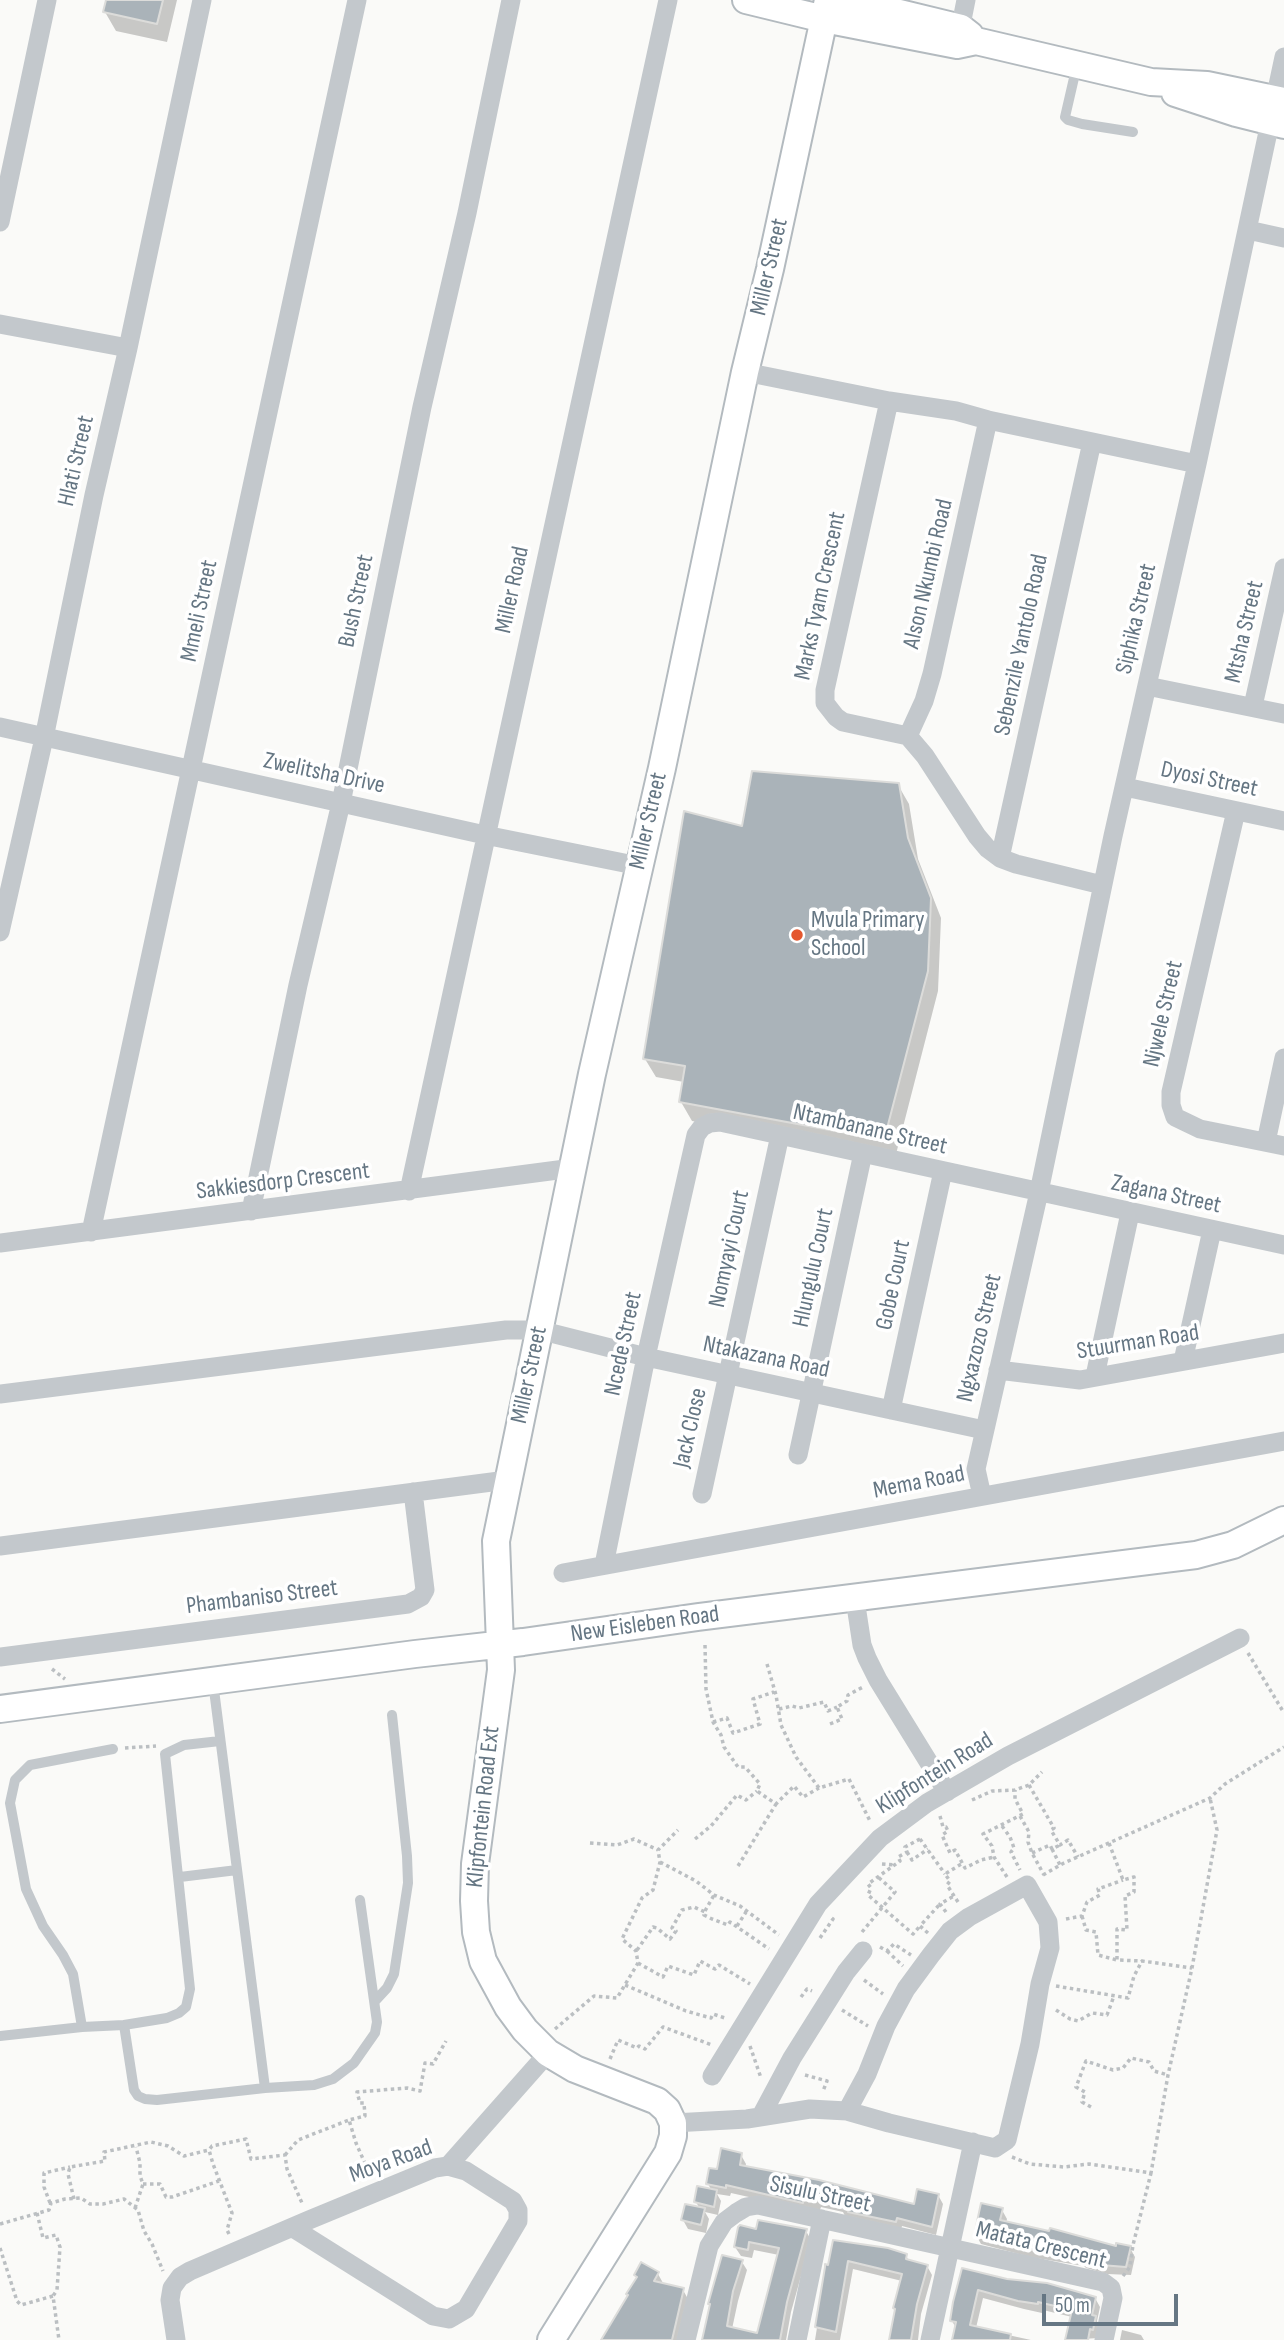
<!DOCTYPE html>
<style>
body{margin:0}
#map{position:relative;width:1284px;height:2340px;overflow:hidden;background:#fafaf8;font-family:"Sofia Sans Condensed",sans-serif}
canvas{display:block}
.scale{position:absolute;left:1042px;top:2294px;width:136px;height:32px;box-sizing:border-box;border:4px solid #657683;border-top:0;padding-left:9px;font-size:21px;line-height:24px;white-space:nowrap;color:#657683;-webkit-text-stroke:5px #fff;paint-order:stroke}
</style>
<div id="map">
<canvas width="1284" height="2340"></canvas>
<div class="scale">50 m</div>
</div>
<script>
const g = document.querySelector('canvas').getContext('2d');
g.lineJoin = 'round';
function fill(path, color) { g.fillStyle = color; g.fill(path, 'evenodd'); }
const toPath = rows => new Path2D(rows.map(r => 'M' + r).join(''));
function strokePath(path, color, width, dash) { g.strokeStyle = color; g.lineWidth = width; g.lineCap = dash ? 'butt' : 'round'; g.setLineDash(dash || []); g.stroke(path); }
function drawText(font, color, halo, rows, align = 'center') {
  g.font = font + ' "Sofia Sans Condensed",sans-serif'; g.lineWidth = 7; g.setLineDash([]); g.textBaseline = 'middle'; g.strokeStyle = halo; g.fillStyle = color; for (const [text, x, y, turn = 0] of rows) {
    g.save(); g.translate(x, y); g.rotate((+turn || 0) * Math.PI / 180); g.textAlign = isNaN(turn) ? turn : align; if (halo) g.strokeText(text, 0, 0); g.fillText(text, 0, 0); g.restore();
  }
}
fill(toPath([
 [107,0,177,0,167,42,116,31,105,12],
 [898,785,909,804,918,859,941,918,938,991,895,1158,692,1121,681,1102,684,1082,656,1077,645,1059],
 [741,2155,746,2164,745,2168,915,2206,938,2195,943,2204,936,2235,902,2226,901,2230,845,2216,843,2212,821,2207,820,2210,798,2208,731,2193,730,2196,717,2194,721,2201,718,2215,705,2212,709,2219,706,2233,688,2229,683,2220,700,2209,696,2202,712,2191,708,2184,719,2172],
 [1002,2210,1007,2219,1006,2223,1117,2248,1130,2248,1135,2257,1131,2275,1107,2274,1086,2268,1084,2266,1030,2257,981,2244,976,2235],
 [757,2231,806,2231,811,2240,791,2312,786,2340,706,2340,742,2262,747,2270,738,2301,732,2329,758,2335,779,2255,754,2250,752,2258,741,2256,735,2247],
 [835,2242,906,2255,909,2262,927,2266,932,2275,921,2314,918,2340,891,2340,902,2281,853,2269,840,2340,815,2340,827,2266,829,2267],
 [642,2264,658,2274,663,2283,662,2284,683,2290,688,2299,679,2340,603,2340,638,2279,636,2275],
 [963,2270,1095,2298,1100,2307,1097,2321,1100,2327,1098,2338,1067,2340,1072,2317,1043,2310,1042,2313,1024,2309,983,2298,976,2328,1031,2340,953,2340,956,2328,952,2321],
 [1122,2330,1141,2335,1144,2340,1120,2340]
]), '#0003');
const building = toPath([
 [106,0,163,0,157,24,103,12,106,0],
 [752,771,899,783,908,838,931,898,928,971,884,1140,679,1102,685,1066,643,1059,684,811,742,826,752,771],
 [721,2148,742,2153,740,2165,819,2180,914,2204,917,2189,939,2194,932,2227,897,2218,896,2222,848,2212,849,2210,838,2207,838,2204,817,2199,816,2202,803,2200,803,2203,726,2185,726,2188,706,2184,709,2168,717,2169,721,2148],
 [697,2186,717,2190,714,2207,694,2202,697,2186],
 [981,2203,1003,2208,1000,2220,1049,2231,1050,2228,1116,2246,1116,2243,1131,2246,1126,2267,1101,2265,1079,2260,1079,2258,1042,2250,1041,2252,974,2236,981,2203],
 [685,2204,705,2208,701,2225,681,2220,685,2204],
 [758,2220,807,2229,787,2302,780,2340,702,2340,710,2304,708,2304,722,2255,743,2260,733,2291,727,2326,757,2333,779,2248,749,2242,748,2250,734,2247,738,2227,740,2225,756,2229,758,2220],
 [833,2240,888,2248,907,2254,906,2259,928,2265,917,2304,911,2340,889,2340,895,2309,893,2308,902,2274,848,2261,836,2332,815,2327,825,2267,825,2264,828,2265,833,2240],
 [641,2262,659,2272,654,2281,684,2288,672,2340,601,2340,628,2295,626,2294,637,2277,634,2275,641,2262],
 [962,2268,1007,2279,1047,2283,1096,2297,1092,2315,1096,2316,1093,2330,1090,2329,1088,2340,1065,2340,1072,2310,1038,2302,1038,2304,1018,2301,978,2290,970,2325,1011,2334,1010,2340,952,2340,956,2322,950,2321,953,2302,962,2268]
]);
fill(building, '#aab3b9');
strokePath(building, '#dcdcda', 2);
const secondary = toPath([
 [746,0,824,19,957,45,976,41,1151,82,1207,85,1284,101],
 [846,0,961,28,970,35],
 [1175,93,1236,113,1284,125],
 [0,1709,415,1654,523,1642,698,1617,1196,1555,1233,1545,1284,1520],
 [551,2340,668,2153,673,2136,673,2123,667,2110,657,2101,575,2069,548,2053,525,2030,508,2007,483,1961,476,1932,474,1901,475,1864,501,1670,496,1541,592,1074,662,768,745,372,770,269,828,0]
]);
strokePath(secondary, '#b3babf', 30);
strokePath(toPath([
 [705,1645,706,1689,713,1722,721,1735,724,1747,738,1767,745,1767,760,1784,757,1791,776,1804,794,1786,803,1797,819,1788],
 [1248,1653,1284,1713],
 [767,1664,776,1695,781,1725,796,1757,819,1788,849,1779,870,1821],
 [52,1669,65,1679],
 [779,1709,792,1706,799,1708,824,1702,828,1711,837,1707],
 [713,1722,727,1718,733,1733,760,1724,753,1699,774,1692],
 [830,1724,842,1719,837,1707,847,1701,848,1695,863,1687],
 [125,1748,156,1746],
 [1029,1785,1054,1828,1051,1830,1060,1845,1068,1840,1078,1857],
 [972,1800,992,1791,1015,1790,1029,1785,1042,1772],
 [940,1816,943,1827,946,1827,948,1831,942,1835,950,1853,955,1850,965,1868,981,1860,994,1857],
 [1020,1816,1029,1832,1028,1842,1032,1853,1044,1875],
 [1002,1826,1010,1837,1014,1848,1011,1852,1020,1870],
 [695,1839,711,1826,737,1795,746,1800,757,1791],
 [920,1839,905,1847,907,1852,898,1857,900,1861,868,1884,871,1888,868,1895,913,1934,920,1926],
 [920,1839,945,1874],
 [590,1843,617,1845,634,1839,658,1850],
 [1109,1843,1123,1880,1134,1877,1134,1892,1125,1896,1127,1930,1117,1929,1117,1960,1142,1961],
 [1052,1849,1060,1865],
 [907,1852,912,1860,928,1849],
 [1032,1853,1050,1845,1052,1849,1060,1845],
 [660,1862,696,1881,714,1895,740,1906,779,1935],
 [882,1864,895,1865],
 [738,1866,776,1804],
 [1043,1875,1064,1863,1210,1798,1225,1784,1284,1747],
 [1007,1877,994,1857,992,1846,983,1834,1023,1814,1015,1799,1015,1790],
 [958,1902,947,1885,950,1881,945,1874,963,1863],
 [705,1911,714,1895],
 [946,1912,940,1904,954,1896],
 [1082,1916,1086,1930,1096,1932,1098,1955,1117,1960],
 [1066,1919,1082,1916,1087,1902,1100,1895,1098,1889,1123,1880],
 [737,1926,746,1912],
 [862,1932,895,1892,878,1877],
 [928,1933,920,1926,940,1904],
 [820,1938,833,1919,830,1917],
 [880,1947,887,1951,894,1944,911,1955],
 [637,1950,653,1927,657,1928,670,1939,676,1931,672,1928,682,1910,694,1907,705,1912,704,1915,712,1919,728,1925,730,1922,769,1949],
 [887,1951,903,1966],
 [638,1963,663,1977,668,1966,694,1975,700,1961,715,1969,719,1965,750,1984],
 [864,1980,883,1994],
 [625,1985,686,2011,711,2018,713,2014,725,2018],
 [1056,1986,1128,1998,1134,1976,1142,1961,1192,1968],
 [801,1997,807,1989,812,1991],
 [842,2010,868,2026],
 [1056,2010,1070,2019,1078,2021,1092,2013,1107,2015,1114,1996],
 [555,2029,594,1996,617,1998,638,1963,636,1951,622,1939,642,1898,653,1890,660,1862,658,1850,678,1830],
 [750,2046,761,2078],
 [610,2059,618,2040,637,2048,639,2046,645,2049,663,2027,712,2045],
 [805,2075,827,2081,823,2091],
 [1091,2107,1082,2102,1085,2092,1076,2087,1086,2061,1113,2070,1123,2068,1131,2058,1149,2062,1154,2071,1168,2075],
 [285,2155,298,2140,349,2120],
 [1012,2157,1030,2164,1064,2167,1089,2164,1151,2173,1168,2075,1192,1968,1217,1830,1210,1798],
 [371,2177,356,2143,349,2120,365,2116,364,2103,360,2103,357,2092,407,2088,420,2091,425,2063,433,2064,446,2041],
 [143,2184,160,2184,166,2197,172,2197,219,2181],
 [74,2199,68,2174,70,2167,105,2161,104,2152,151,2142,168,2146,184,2156,209,2150],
 [50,2203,44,2187,44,2173,70,2167],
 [135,2208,143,2184,140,2176,140,2163,136,2147],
 [37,2213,43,2238,56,2235,60,2247,57,2290,53,2296],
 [0,2224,49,2210,51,2203,65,2199,81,2198,90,2204,103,2204,124,2199,138,2210,144,2231,152,2244,163,2271],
 [229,2234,227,2230,232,2213,213,2164,209,2150,212,2146,246,2139,251,2159,285,2155,287,2169,302,2203],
 [0,2248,17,2301,21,2305,53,2296,59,2340],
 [1123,2276,1130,2267,1133,2245,1151,2173]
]), '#bbbfc2', 3.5, [3.5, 3.5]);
strokePath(toPath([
 [1077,65,1065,117,1068,120,1082,124,1133,132],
 [213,1682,265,2088,157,2100,145,2099,138,2096,134,2090,124,2025,167,2018,179,2013,186,2007,190,1989,165,1754,184,1745,220,1741],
 [113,1749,30,1765,15,1780,10,1803,26,1889,43,1926,63,1955,73,1974,82,2027,124,2025],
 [180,1877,237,1870],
 [375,2001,387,1988,394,1974,408,1883,407,1856,392,1715],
 [0,2036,82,2027],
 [265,2088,314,2085,333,2079,354,2063,375,2033,377,2022,360,1900]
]), '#c3c8cc', 10);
strokePath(toPath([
 [958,40,966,0],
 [0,222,47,0],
 [1248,230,1284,238],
 [0,324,128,348],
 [745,372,889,401,956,411,988,420,1197,464],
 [889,401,825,690,825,703,836,717,843,722,908,736,925,756,977,836,988,849,1000,858,1016,864,1102,885],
 [1147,686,1284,714],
 [1253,706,1284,568],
 [0,727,485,835,639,866],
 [908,736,924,701,932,674,988,420],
 [1125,787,1284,821],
 [1236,811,1171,1092,1171,1105,1175,1117,1200,1129,1284,1146],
 [1000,858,1092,442],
 [0,932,44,738,94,495,128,348,202,0],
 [1266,1142,1284,1058],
 [409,1191,668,0],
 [251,1211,298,985,341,803,422,407,467,213,511,0],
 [91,1232,357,0],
 [0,1243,573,1168],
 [1183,1361,1212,1230],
 [998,1370,1080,1380,1284,1343],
 [1095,1376,1130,1213],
 [0,1394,506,1330,539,1330,646,1357,984,1430],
 [891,1410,943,1171],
 [798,1455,863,1153],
 [702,1494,780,1135],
 [982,1496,976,1469,1039,1192,1113,836,1197,464,1284,57],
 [0,1546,507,1480],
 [604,1565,646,1357,696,1135,702,1127,710,1123,720,1122,1284,1245],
 [563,1573,1284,1441],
 [855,1599,862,1645,867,1658,878,1680,947,1792],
 [0,1657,408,1604,421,1597,425,1590,413,1492],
 [712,2076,818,1904,880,1838,927,1803,1008,1756,1240,1638],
 [761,2116,792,2058,846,1972,863,1951],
 [673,2123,747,2119,810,2109,847,2111,867,2074,886,2026,906,1989,931,1955,950,1931,969,1917,1027,1885,1048,1922,1050,1948,1040,1984,1030,2044,1007,2140,995,2148,889,2123,847,2111],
 [448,2166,548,2053],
 [176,2340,170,2300,172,2288,180,2277,190,2271,309,2220,435,2168,448,2166,466,2171,513,2201,518,2210,518,2221,466,2309,449,2319,433,2316,293,2228],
 [686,2340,709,2246,724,2222,736,2213,746,2207,758,2205,1103,2282,1111,2288,1113,2298,1104,2340],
 [797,2340,822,2219],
 [930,2340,973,2142]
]), '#c3c8cc', 19);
strokePath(secondary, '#fff', 26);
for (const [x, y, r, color] of [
 [797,935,7,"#e4572e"]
]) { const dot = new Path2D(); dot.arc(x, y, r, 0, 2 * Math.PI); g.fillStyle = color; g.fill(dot); strokePath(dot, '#fff', 2.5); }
drawText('24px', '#657683', '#fff', [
 ["Miller Street",770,267,-77],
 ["Hlati Street",77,461,-77],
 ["Alson Nkumbi Road",929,574,-77],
 ["Miller Road",513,590,-78],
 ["Marks Tyam Crescent",821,596,-78],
 ["Bush Street",357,601,-78],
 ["Mmeli Street",200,611,-78],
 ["Siphika Street",1137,619,-77],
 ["Mtsha Street",1245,632,-77],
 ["Sebenzile Yantolo Road",1022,645,-78],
 ["Zwelitsha Drive",324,774,12],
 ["Dyosi Street",1209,780,12],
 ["Miller Street",649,821,-77],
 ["Njwele Street",1164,1014,-77],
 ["Ntambanane Street",870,1130,13],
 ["Sakkiesdorp Crescent",283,1182,-7],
 ["Zagana Street",1166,1195,12],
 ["Nomyayi Court",730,1249,-78],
 ["Hlungulu Court",814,1268,-78],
 ["Gobe Court",894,1285,-78],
 ["Ngxazozo Street",980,1338,-77],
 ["Stuurman Road",1138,1343,-9],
 ["Ncede Street",624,1344,-78],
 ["Ntakazana Road",766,1358,12],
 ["Miller Street",530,1375,-78],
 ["Jack Close",691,1428,-77],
 ["Mema Road",919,1483,-11],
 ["Phambaniso Street",262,1598,-7],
 ["New Eisleben Road",645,1625,-8],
 ["Klipfontein Road",935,1774,-32],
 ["Klipfontein Road Ext",484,1807,-84],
 ["Moya Road",391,2162,-20],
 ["Sisulu Street",820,2195,12],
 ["Matata Crescent",1041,2246,14]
]);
drawText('24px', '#657683', '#fff', [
 ["Mvula Primary",811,921],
 ["School",811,949]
], 'left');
</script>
